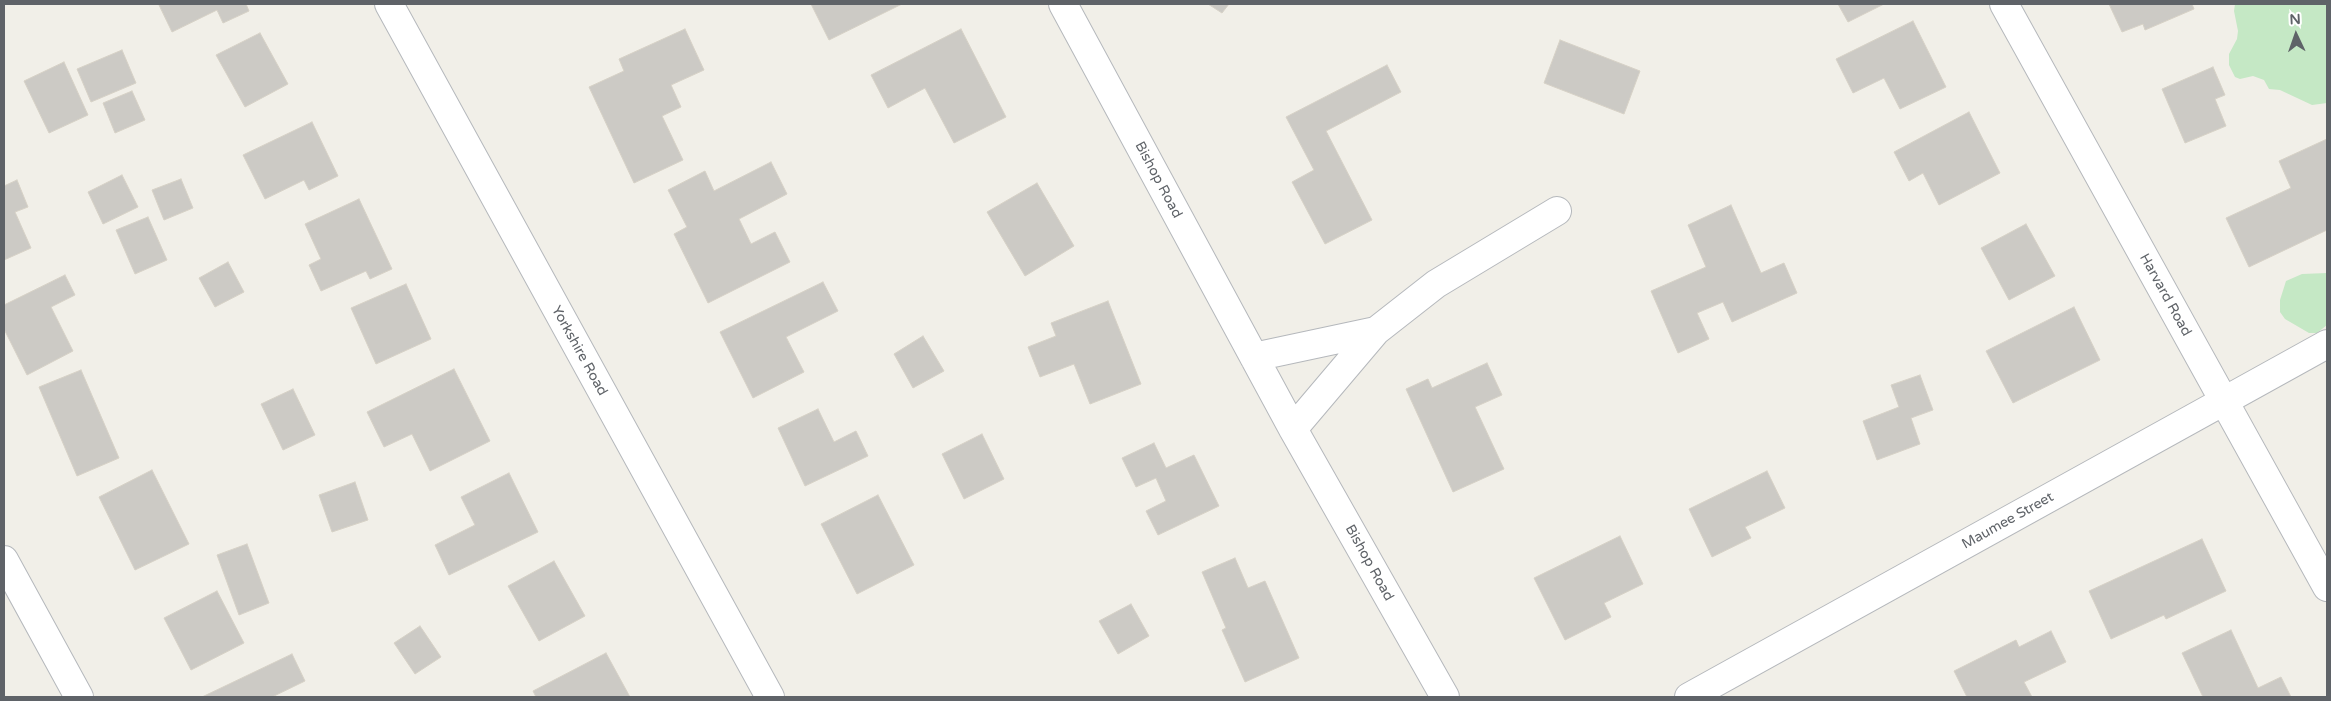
<!DOCTYPE html>
<style>
body{margin:0}
#map{position:relative;width:2331px;height:701px;overflow:hidden;background:#f1efe8;font-family:"Varela Round",sans-serif}
canvas{display:block}
.frame{position:absolute;inset:0;border:5px solid #5f6368;pointer-events:none}
.north{position:absolute;left:2271px;top:10px;width:50px;height:50px;-webkit-text-stroke:4px #fff;paint-order:stroke;rotate:357deg;font-size:14px;font-weight:700;line-height:20px;text-align:center;color:#5f6368}
.north::after{content:'';display:block;margin:auto;width:18px;height:22px;background:#5f6368;clip-path:polygon(50% 0,100% 100%,50% 72%,0 100%)}
</style>
<div id="map">
<canvas width="2331" height="701"></canvas>
<div class="frame"></div>
<div class="north">N</div>
</div>
<script>
const g = document.querySelector('canvas').getContext('2d');
g.lineJoin = 'round';
function fill(path, color) { g.fillStyle = color; g.fill(path, 'evenodd'); }
const toPath = rows => new Path2D(rows.map(r => 'M' + r).join(''));
function strokePath(path, color, width, dash) { g.strokeStyle = color; g.lineWidth = width; g.lineCap = dash ? 'butt' : 'round'; g.setLineDash(dash || []); g.stroke(path); }
function drawText(font, color, halo, rows, align = 'center') {
  g.font = font + ' "Varela Round",sans-serif'; g.lineWidth = 5; g.setLineDash([]); g.textBaseline = 'middle'; g.strokeStyle = halo; g.fillStyle = color; for (const [text, x, y, turn = 0] of rows) {
    g.save(); g.translate(x, y); g.rotate((+turn || 0) * Math.PI / 180); g.textAlign = isNaN(turn) ? turn : align; if (halo) g.strokeText(text, 0, 0); g.fillText(text, 0, 0); g.restore();
  }
}
fill(toPath([
 [2235,4,2327,4,2327,103,2312,105,2280,90,2269,89,2264,80,2253,76,2240,79,2235,77,2229,65,2229,54,2237,39,2238,31,2234,11],
 [2327,273,2327,325,2317,333,2309,333,2285,319,2280,312,2280,300,2286,281,2302,274]
]), '#c5e8c5');
const building = toPath([
 [162,4,246,4,249,11,223,23,217,10,172,32,159,5,162,4],
 [811,4,902,4,829,40,811,4],
 [1208,4,1229,4,1222,13,1208,4],
 [1838,4,1884,4,1848,22,1838,4],
 [2109,4,2192,4,2194,9,2145,30,2143,24,2122,32,2109,4],
 [1913,21,1946,87,1900,109,1884,78,1853,93,1836,59,1913,21],
 [685,29,704,70,671,85,681,107,662,116,683,160,634,183,589,87,624,71,619,59,685,29],
 [961,29,1006,117,954,143,925,88,888,108,871,75,961,29],
 [260,33,288,84,245,107,216,55,260,33],
 [1560,40,1640,71,1624,114,1544,83,1560,40],
 [122,50,136,83,91,102,77,69,122,50],
 [64,62,88,115,49,133,24,81,64,62],
 [1387,65,1401,92,1326,131,1372,220,1325,244,1292,182,1314,170,1286,117,1387,65],
 [2213,67,2225,95,2215,99,2226,126,2185,143,2162,89,2213,67],
 [132,91,145,120,115,133,103,103,132,91],
 [1969,112,2000,173,1939,205,1923,173,1909,181,1894,152,1969,112],
 [312,122,338,176,309,190,304,180,265,199,243,155,312,122],
 [2327,139,2327,230,2249,267,2226,218,2291,188,2279,161,2327,139],
 [771,162,787,194,739,219,751,244,775,232,790,262,708,303,674,234,687,227,668,190,705,171,714,191,771,162],
 [122,175,138,207,103,224,88,192,122,175],
 [181,179,193,208,164,220,152,190,181,179],
 [17,180,28,207,15,212,31,248,4,260,4,186,17,180],
 [1037,183,1074,246,1025,276,987,212,1037,183],
 [359,199,392,269,370,279,366,271,321,291,309,265,321,259,305,224,359,199],
 [1731,205,1761,273,1784,263,1797,293,1732,322,1723,302,1697,313,1709,339,1678,353,1651,291,1706,267,1688,225,1731,205],
 [148,217,167,260,135,274,116,230,148,217],
 [2026,224,2055,276,2009,300,1981,248,2026,224],
 [228,262,244,292,215,307,199,278,228,262],
 [65,275,75,295,51,307,73,351,27,375,4,329,4,305,65,275],
 [823,282,838,311,786,337,804,372,753,398,720,332,823,282],
 [406,284,431,339,376,364,351,308,406,284],
 [1108,301,1141,384,1090,404,1074,364,1040,377,1028,347,1056,336,1051,323,1108,301],
 [2074,307,2100,360,2013,403,1986,351,2074,307],
 [923,336,944,371,913,388,894,354,923,336],
 [1487,363,1502,395,1475,407,1504,469,1453,492,1406,389,1428,379,1432,388,1487,363],
 [454,369,490,441,430,471,412,434,384,447,367,412,454,369],
 [81,370,119,458,77,476,39,387,81,370],
 [1920,375,1933,410,1911,418,1920,444,1877,460,1863,421,1899,407,1891,385,1920,375],
 [293,389,315,435,283,450,261,404,293,389],
 [818,409,834,442,856,431,868,456,805,486,778,428,818,409],
 [982,434,1004,479,964,499,942,454,982,434],
 [1154,443,1166,468,1194,455,1219,506,1158,535,1146,511,1166,501,1156,478,1136,487,1122,458,1154,443],
 [152,470,189,544,135,570,99,497,152,470],
 [1767,471,1785,508,1745,527,1751,538,1712,557,1689,509,1767,471],
 [509,473,538,532,449,575,435,545,475,525,461,497,509,473],
 [355,482,368,520,332,532,319,495,355,482],
 [878,495,914,565,857,594,821,524,878,495],
 [1620,536,1643,584,1604,603,1611,617,1565,640,1534,578,1620,536],
 [2202,539,2226,591,2166,619,2164,615,2111,639,2089,591,2202,539],
 [247,544,269,603,239,615,217,555,247,544],
 [1235,558,1248,588,1265,581,1299,658,1245,682,1222,630,1226,628,1202,572,1235,558],
 [554,561,585,616,539,641,508,586,554,561],
 [217,591,244,643,191,670,164,618,217,591],
 [1131,604,1149,636,1118,654,1099,621,1131,604],
 [420,626,441,657,415,674,394,643,420,626],
 [2231,630,2258,688,2281,677,2291,697,2203,697,2182,653,2231,630],
 [2051,631,2066,662,2024,682,2032,697,1967,697,1954,671,2016,640,2019,647,2051,631],
 [606,653,630,697,536,697,533,691,606,653],
 [292,654,305,681,272,697,202,697,292,654]
]);
fill(building, '#cccac5');
strokePath(building, '#d6d1c6', 1);
const street = toPath([
 [389,4,770,697],
 [1063,4,1293,429,1445,697],
 [2004,4,2327,587],
 [1254,357,1376,331],
 [1293,429,1376,331,1436,284,1557,211],
 [4,560,79,697],
 [1689,697,2327,344]
]);
strokePath(street, '#b5b8bc', 30);
strokePath(street, '#fff', 28);
drawText('14px', '#5f6368', '#fff', [
 ["Bishop Road",1158,180,62],
 ["Harvard Road",2165,295,61],
 ["Yorkshire Road",579,351,61],
 ["Maumee Street",2008,521,-29],
 ["Bishop Road",1369,563,61]
]);
</script>
